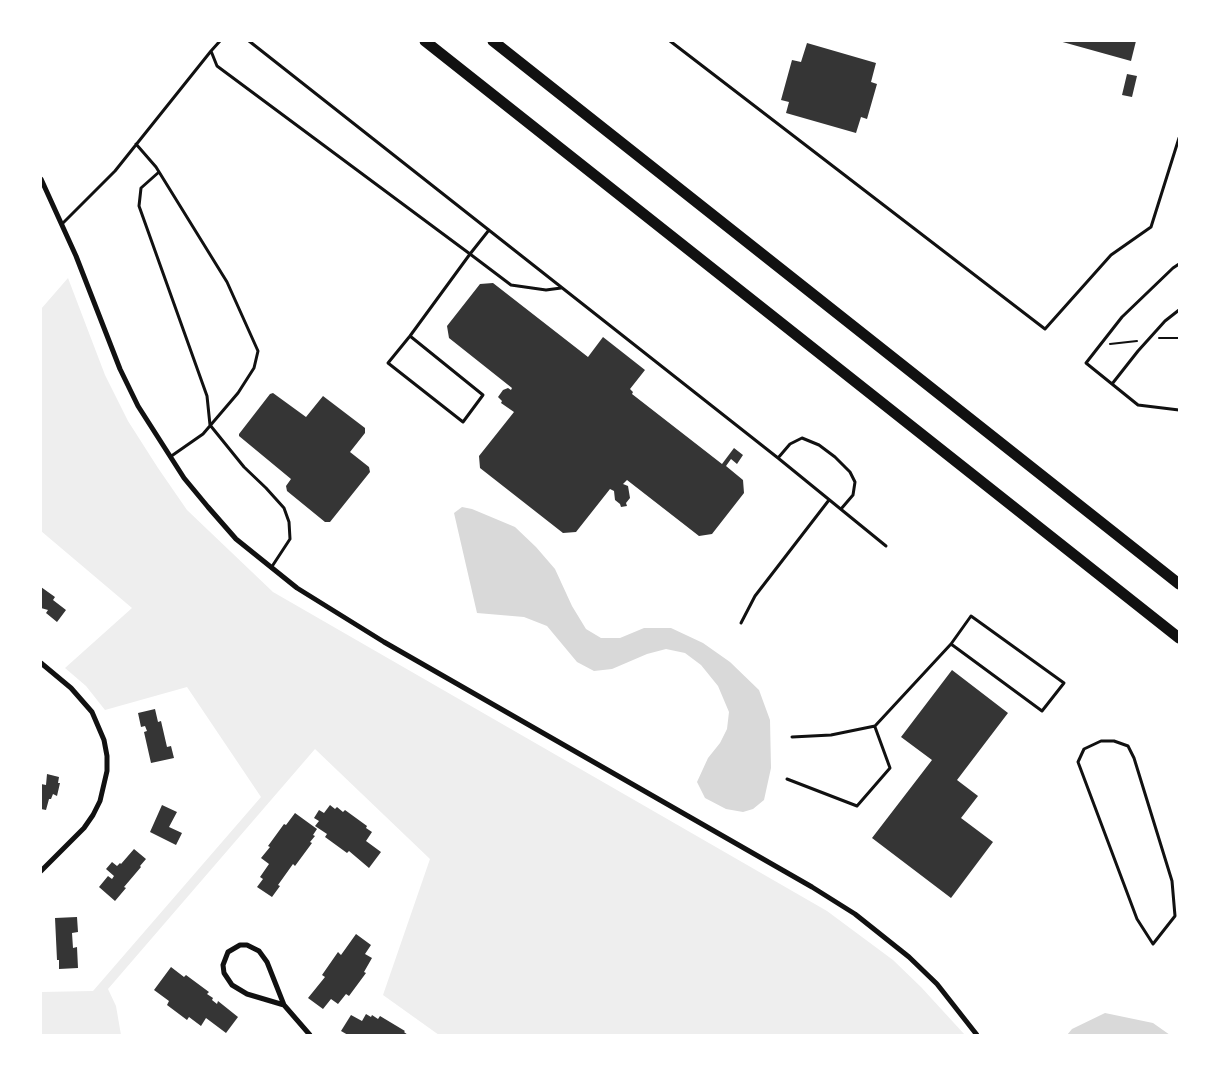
<!DOCTYPE html>
<style>
body{margin:0}
#map{position:relative;width:1220px;height:1076px;overflow:hidden;background:#fff;font-family:"Exo 2",sans-serif}
canvas{display:block}
.frame{position:absolute;inset:0;border:42px solid #fff;pointer-events:none}
</style>
<div id="map">
<canvas width="1220" height="1076"></canvas>
<div class="frame"></div>
</div>
<script>
const g = document.querySelector('canvas').getContext('2d');
g.lineJoin = 'round';
function fill(path, color) { g.fillStyle = color; g.fill(path, 'evenodd'); }
const toPath = rows => new Path2D(rows.map(r => 'M' + r).join(''));
function strokePath(path, color, width, dash) { g.strokeStyle = color; g.lineWidth = width; g.lineCap = dash ? 'butt' : 'round'; g.setLineDash(dash || []); g.stroke(path); }
fill(toPath([
 [68,278,105,375,128,421,158,468,187,510,273,592,827,911,893,960,921,987,965,1035,439,1035,383,995,430,859,315,749,108,989,116,1006,121,1035,41,1035,41,992,93,991,261,797,187,687,105,710,86,686,65,668,132,608,41,531,41,309]
]), '#eee');
fill(toPath([
 [462,507,472,509,515,527,536,547,555,569,572,606,586,629,601,638,620,638,644,628,671,628,703,643,730,662,759,690,770,720,771,768,764,800,753,809,743,812,726,809,705,798,697,782,708,758,720,743,727,729,729,712,718,686,701,665,685,653,666,649,647,654,612,669,594,671,577,662,547,626,524,617,477,613,454,513],
 [1105,1013,1153,1023,1170,1035,1067,1035,1072,1029]
]), '#d9d9d9');
fill(toPath([
 [1059,41,1136,41,1131,61],
 [807,43,876,63,871,82,877,84,867,119,861,117,856,133,786,113,789,102,781,100,792,60,801,62],
 [1127,74,1137,76,1132,97,1122,95],
 [493,283,588,357,603,337,645,370,630,389,633,392,632,394,722,464,734,448,743,455,737,464,731,459,726,466,743,480,744,493,712,534,699,536,627,480,623,484,628,486,630,498,626,503,627,506,621,507,620,504,615,500,614,491,610,489,576,532,563,533,480,468,479,456,514,412,501,403,502,401,498,397,503,390,508,388,511,390,512,388,449,338,447,326,480,284],
 [273,393,306,417,323,396,365,428,365,433,350,452,369,467,370,472,330,522,325,522,287,491,286,486,291,479,239,436,239,434,270,394],
 [41,587,55,597,53,600,66,610,57,622,46,613,48,610,41,608],
 [952,670,1008,713,957,780,978,796,961,818,993,842,951,898,872,838,932,760,901,737],
 [155,709,158,722,161,721,167,747,171,746,174,758,151,763,144,732,147,731,145,726,141,727,138,713],
 [47,774,59,777,58,783,60,783,57,796,53,794,51,799,49,799,46,810,41,809,41,784,46,785],
 [162,805,177,812,169,827,182,833,176,845,150,832],
 [330,805,335,809,337,807,343,812,345,810,367,826,366,828,372,832,366,841,381,852,369,868,349,851,347,853,325,837,327,834,315,826,319,821,314,818,319,810,324,813],
 [295,813,317,829,313,835,315,836,310,842,312,843,295,866,293,864,278,885,280,886,272,897,257,887,263,879,260,877,269,864,261,858,270,847,268,846,284,824,286,825],
 [134,849,146,859,140,866,141,867,124,887,126,888,115,901,99,887,108,876,112,879,114,876,106,869,112,862,117,866,120,863,121,864],
 [77,917,78,932,72,933,73,948,77,947,78,968,59,969,59,960,57,960,55,918],
 [356,934,371,945,365,954,372,958,364,972,366,973,349,996,346,994,338,1004,331,999,323,1009,308,998,325,977,322,975,338,952,341,955],
 [171,967,184,977,186,975,209,992,207,994,213,998,212,1000,217,1004,218,1001,238,1017,226,1033,206,1018,201,1026,189,1017,187,1020,167,1005,169,1001,154,990],
 [366,1014,371,1017,372,1015,378,1019,380,1016,405,1031,404,1032,408,1035,348,1035,341,1031,351,1015,362,1021]
]), '#353535');
strokePath(toPath([
 [1159,338,1179,338],
 [1110,344,1137,341]
]), '#111', 2);
strokePath(toPath([
 [220,41,211,51,217,66,470,254,410,336,388,363,463,422,483,395,410,336],
 [249,41,778,458,886,546],
 [670,41,1045,329,1111,255,1151,227,1179,138],
 [136,144,156,167,227,282,258,351,254,368,238,393,203,434,170,457],
 [159,172,141,188,139,206,207,396,210,425,244,467,266,488,284,508,289,522,290,539,271,568],
 [62,224,115,171,211,51],
 [489,230,470,254,511,285,546,290,561,288],
 [1179,264,1173,268,1122,317,1086,363,1138,405,1179,410],
 [1112,384,1138,351,1165,321,1179,310],
 [778,458,790,444,802,438,819,445,835,457,850,472,855,482,853,495,841,509],
 [741,623,755,596,829,500],
 [792,737,831,735,875,726,951,644,1042,711,1064,683,971,616,951,644],
 [1101,741,1114,741,1128,746,1134,758,1172,881,1175,916,1153,944,1137,919,1078,762,1084,749,1101,741],
 [787,779,857,806,890,768,875,727]
]), '#111', 3);
strokePath(toPath([
 [41,179,76,256,120,369,138,406,184,478,208,507,236,539,297,588,384,642,812,887,855,914,909,957,937,984,977,1035],
 [41,663,71,688,92,712,104,740,107,756,107,771,100,801,93,815,84,828,41,871],
 [284,1005,247,994,232,985,224,973,223,965,228,952,240,945,247,945,259,951,267,962,284,1005,310,1035]
]), '#111', 5);
strokePath(toPath([
 [425,41,1179,638],
 [493,41,1179,584]
]), '#111', 11);
</script>
